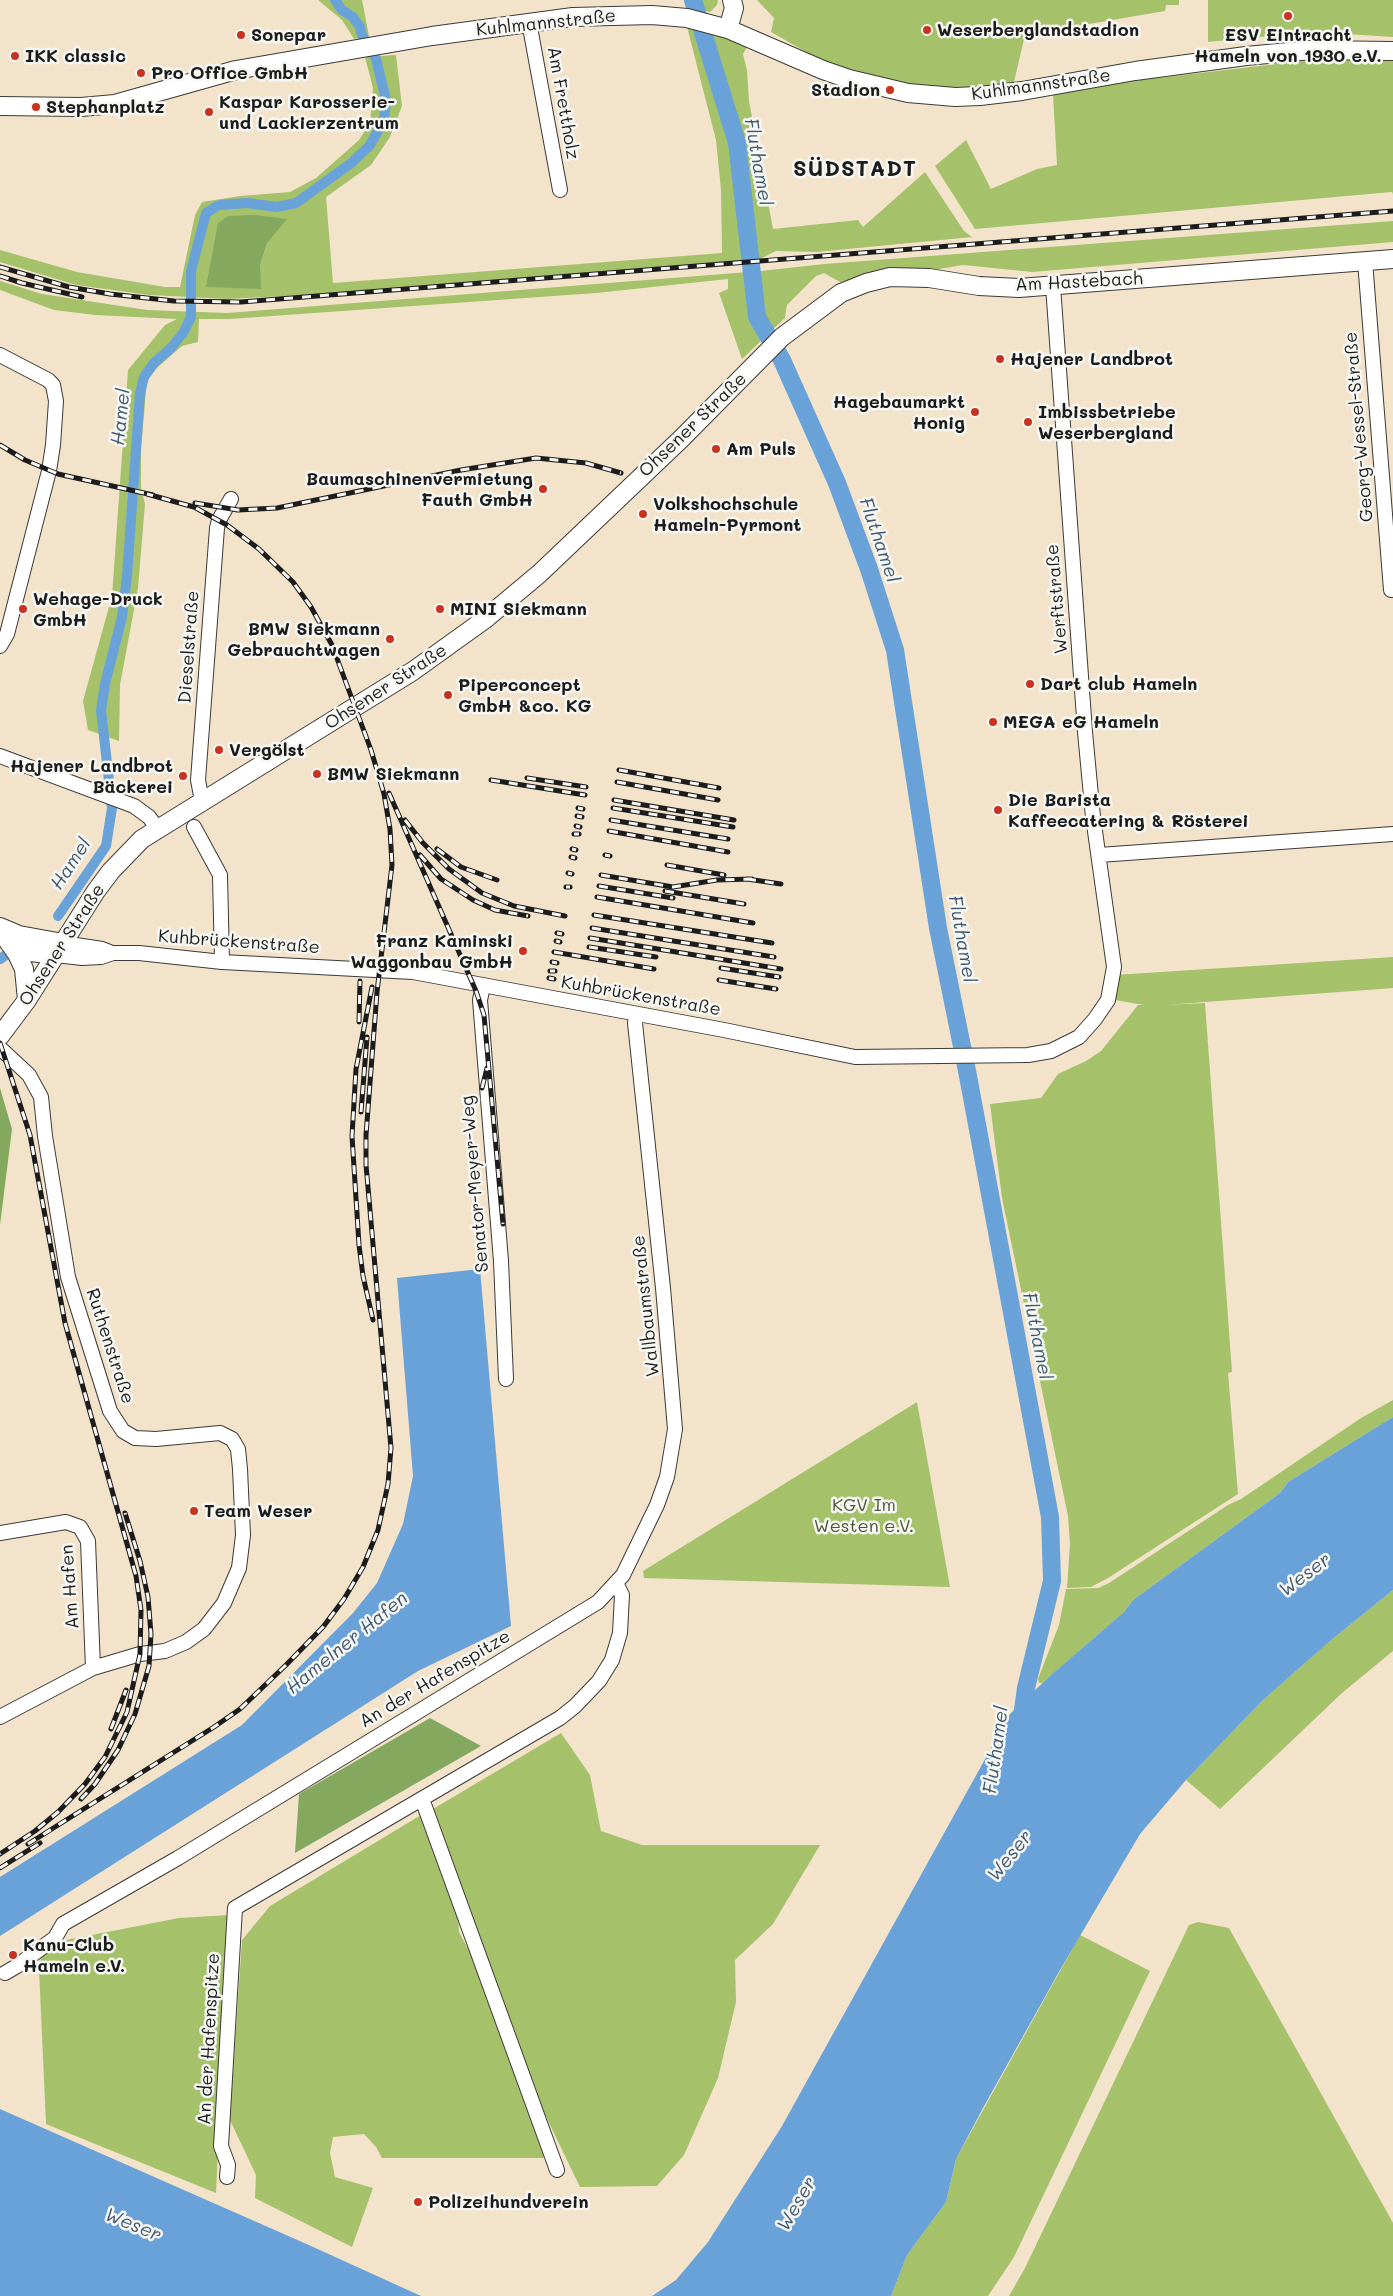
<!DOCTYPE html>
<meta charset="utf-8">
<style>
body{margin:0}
canvas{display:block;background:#f3e3cb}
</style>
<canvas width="1393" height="2296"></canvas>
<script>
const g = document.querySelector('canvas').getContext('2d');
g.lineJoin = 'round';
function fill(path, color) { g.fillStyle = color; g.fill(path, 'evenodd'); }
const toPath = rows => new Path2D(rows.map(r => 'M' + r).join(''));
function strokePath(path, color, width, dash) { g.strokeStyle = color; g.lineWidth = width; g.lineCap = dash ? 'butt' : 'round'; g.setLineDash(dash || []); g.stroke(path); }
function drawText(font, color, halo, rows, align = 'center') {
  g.font = font + ' Mali,sans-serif'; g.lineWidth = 5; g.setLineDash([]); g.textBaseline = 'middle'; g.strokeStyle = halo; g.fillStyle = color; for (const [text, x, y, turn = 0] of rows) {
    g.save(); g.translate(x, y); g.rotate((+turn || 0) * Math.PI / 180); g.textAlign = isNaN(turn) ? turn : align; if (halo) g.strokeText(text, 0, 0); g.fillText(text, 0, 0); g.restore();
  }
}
fill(toPath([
 [318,0,362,0,369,36,354,39,342,20],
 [684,0,718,0,717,5,710,12,687,8],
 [757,0,1179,0,1179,5,1166,5,1165,11,1025,35,1014,82,975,89,909,86,850,71,822,61,771,32,774,18],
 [1208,0,1393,0,1393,37,1313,32,1208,42],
 [685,19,752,38,743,54,747,70,749,101,773,229,858,220,863,227,925,172,964,231,972,237,817,252,776,251,760,259,303,295,227,299,149,295,76,285,0,262,0,250,77,272,165,287,180,287,195,215,202,202,240,196,290,192,316,178,359,140,370,123,373,88,365,57,396,55,402,106,390,137,371,165,326,197,333,283,722,253,721,190,716,140],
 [218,223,267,243,260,266],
 [1311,50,1393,51,1393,194,1392,192,975,229,935,166,966,140,991,189,1037,169,1057,165,1053,94,1106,84,1310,60],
 [1393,221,1393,242,1032,272,963,265,933,270,893,270,840,282,824,273,816,276,787,305,785,318,742,359,719,293,728,289,728,279,596,293,230,319,199,319,198,342,182,346,151,373,147,380,141,449,141,488,145,504,138,588,120,685,119,741,88,730,83,701,112,596,128,370,165,325,177,319,95,315,54,310,0,290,0,281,42,294,147,310,227,313,761,271,824,264],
 [1393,957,1393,988,1165,1005,1205,1003,1232,1372,1228,1373,1238,1494,1108,1578,1091,1587,1067,1588,1070,1544,1068,1516,1002,1198,990,1104,1041,1098,1058,1074,1086,1061,1101,1051,1138,1005,1144,1005,1109,999,1114,975],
 [1393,1400,1393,1417,1288,1482,1280,1493,1133,1600,1124,1612,1042,1683,1039,1683,1038,1679,1059,1625,1066,1589,1098,1588,1109,1583,1228,1505,1241,1499,1361,1418],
 [917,1402,950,1587,644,1578,643,1571],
 [1393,1590,1393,1651,1342,1693,1220,1809,1186,1780,1262,1701,1330,1641],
 [561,1733,590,1775,601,1831,642,1845,820,1845,773,1924,735,1960,736,2002,718,2078,684,2155,657,2186,580,2187,538,2100,433,1809],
 [421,1815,458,1915,459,1932,475,1962,540,2136,544,2158,382,2158,376,2147,364,2134,333,2137,330,2153,335,2177,373,2188,352,2247,255,2198,256,2175,230,2120,242,1940,270,1906],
 [229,1915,216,2193,46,2124,39,1969,41,1957,66,1940,179,1918],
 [1198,1922,1229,1928,1393,2223,1393,2296,1009,2296,1025,2268,1189,1925],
 [1080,1935,1150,1971,1014,2257,988,2296,891,2296,907,2255,946,2202,956,2159]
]), '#a5c26a');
fill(toPath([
 [255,215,287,219,267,243,260,266,261,289,206,287,218,223,228,216],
 [0,1088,12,1129,0,1225],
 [430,1718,481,1746,295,1853,299,1794]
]), '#84a85e');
fill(toPath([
 [480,1269,511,1626,418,1671,0,1936,0,1877,242,1725,353,1613,377,1583,403,1524,413,1476,397,1278],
 [1393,1417,1393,1590,1330,1641,1262,1701,1186,1780,1140,1834,1060,1970,983,2108,956,2159,946,2202,907,2255,891,2296,652,2296,676,2280,708,2242,782,2126,1010,1714,1051,1675,1124,1612,1133,1600,1280,1493,1288,1482],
 [0,2109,311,2246,421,2296,0,2296]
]), '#69a2d8');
strokePath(toPath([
 [58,916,106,846,112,808,101,710,105,684,122,617,127,576,140,393,144,377,154,363,171,348,183,333,191,317,191,271,206,213,219,205,247,203,277,207,296,203,350,164,370,145,384,120,386,100,376,59,362,35,360,27,353,17,342,10,335,0],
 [0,959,6,955]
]), '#69a2d8', 10);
strokePath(toPath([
 [693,0,737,143,757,317,782,360,837,483,869,569,895,650,938,928,968,1076,1050,1517,1052,1581,1026,1688,1021,1724]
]), '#69a2d8', 18);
const minor = toPath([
 [529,22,560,190],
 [1365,261,1391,590],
 [0,355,48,380,53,385,56,401,53,445,49,471,7,634,0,646],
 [0,756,134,806,149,817,157,828],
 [202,801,198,780,217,528,219,520,231,499],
 [194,827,220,875,222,962],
 [1099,855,1393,834],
 [63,943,102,949,112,953],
 [56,955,82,958,101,957,113,953,139,953,222,962,413,972,724,1030,855,1057,1028,1055,1051,1051,1079,1037,1095,1019,1108,1000,1114,967,1093,817,1085,732,1053,286],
 [483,986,480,1000,501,1261,506,1379],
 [0,1048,29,1075,41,1097,45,1136,68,1277,110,1411,123,1431,135,1438,156,1439,220,1433,232,1439,238,1449,240,1469,243,1535,239,1568,224,1603,204,1629,186,1642,165,1651,140,1654,93,1668,0,1717],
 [0,1533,66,1522,80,1527,88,1541,93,1668],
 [422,1799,557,2170],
 [5,1973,17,1966,55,1938,63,1924,178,1858,598,1602,623,1575,657,1505,667,1477,675,1429,663,1288,635,1023,637,1014],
 [227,2177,228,2165,221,2146,235,1908,560,1718,575,1706,599,1681,612,1660,620,1633,622,1595,616,1583]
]);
const major = toPath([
 [728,29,734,8,732,0],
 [0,106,81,107,115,104,236,70,432,36,573,17,652,15,687,18,728,29,823,70,849,79,908,93,955,97,980,96,1022,91,1135,71,1246,56,1311,50,1393,51],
 [0,927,19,935,63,943],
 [0,930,17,954,24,969,27,1000],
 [9,943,31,952,56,955],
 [0,1036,27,1000,96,891,111,871,142,839,413,671,484,620,539,574,681,439,782,337,841,293,866,283,890,277,929,278,979,286,1019,288,1393,259]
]);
strokePath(minor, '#3c3a36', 16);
strokePath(major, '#3c3a36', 20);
strokePath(minor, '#fff', 14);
strokePath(major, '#fff', 18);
const rail = toPath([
 [0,267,69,287,110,294,174,301,241,302,1393,211],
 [0,276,22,283,82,297],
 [0,445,25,460,58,474,153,495],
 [195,503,238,510,277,508,461,470,536,458,586,463,621,473],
 [619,770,719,788],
 [527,778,586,787],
 [491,780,585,795],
 [617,782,718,800],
 [389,793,476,991,484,1015,503,1224],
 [614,800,734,820],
 [578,808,583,809],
 [613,808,733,827],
 [577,816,582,817],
 [405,820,423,843,449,869,482,893,514,906,565,916],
 [611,820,728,839],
 [576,826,580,827],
 [609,831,728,852],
 [574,834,579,834],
 [437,849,461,867,497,880],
 [572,849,576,850],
 [420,855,441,879,473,900,495,910,528,916],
 [605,855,610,856],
 [571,857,575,858],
 [667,865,724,875],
 [568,873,572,874],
 [601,875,673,887,717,880,752,879],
 [747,879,781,884],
 [599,886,673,898],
 [566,887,570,887],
 [665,891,744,904],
 [597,897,753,923],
 [594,915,772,943],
 [592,928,774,957],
 [557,933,562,934],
 [590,938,781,969],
 [556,941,560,942],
 [589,947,656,957],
 [554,952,654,969],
 [552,962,557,963],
 [721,968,779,977],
 [550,971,555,971],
 [549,978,554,979],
 [719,980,776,989],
 [372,987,356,1069,352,1136,359,1245,363,1276,373,1320],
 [359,1022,360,981],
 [0,1043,30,1135,65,1323,136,1576,141,1610,140,1654,127,1712,105,1757,85,1784,58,1812,35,1831,0,1854],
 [482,1088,487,1068],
 [361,1112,367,1037],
 [111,1729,126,1690],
 [81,1799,95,1784,118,1750,135,1714,149,1666,151,1634,148,1597,140,1561,125,1513],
 [28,1844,214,1727,240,1709,286,1665,323,1627,344,1599,363,1567,378,1530,388,1484,391,1448,366,1165,366,1135,377,992,392,865,390,829,384,794,371,750,332,645,311,607,293,582,259,549,227,525,194,507,147,494],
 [0,1868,40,1843]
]);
strokePath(rail, '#1c1c1c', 5);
strokePath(rail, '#f6f6f2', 3, [9]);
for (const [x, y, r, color] of [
 [1288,16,5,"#c8321e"],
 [927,30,5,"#c8321e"],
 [241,35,5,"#c8321e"],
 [15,56,5,"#c8321e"],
 [141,73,5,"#c8321e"],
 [890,90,5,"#c8321e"],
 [36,107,5,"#c8321e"],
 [209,112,5,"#c8321e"],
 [1000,359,5,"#c8321e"],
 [975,412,5,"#c8321e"],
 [1028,422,5,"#c8321e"],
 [716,449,5,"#c8321e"],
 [543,489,5,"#c8321e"],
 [643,514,5,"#c8321e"],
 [23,609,5,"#c8321e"],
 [440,609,5,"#c8321e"],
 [390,639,5,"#c8321e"],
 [1030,684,5,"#c8321e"],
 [448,695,5,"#c8321e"],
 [993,722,5,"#c8321e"],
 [219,750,5,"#c8321e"],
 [317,774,5,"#c8321e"],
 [183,776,5,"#c8321e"],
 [998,810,5,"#c8321e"],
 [523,951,5,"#c8321e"],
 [194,1511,5,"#c8321e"],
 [13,1955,5,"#c8321e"],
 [418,2202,5,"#c8321e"]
]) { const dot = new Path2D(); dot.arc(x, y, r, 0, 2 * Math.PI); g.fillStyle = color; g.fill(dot); strokePath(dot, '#f6f6f2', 2); }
drawText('18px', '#1c1c1c', '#f6f6f2', [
 ["Kuhlmannstraße",546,23,-6],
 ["Kuhlmannstraße",1041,85,-8],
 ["Am Frettholz",563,103,80],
 ["Am Hastebach",1079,282,-3],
 ["Ohsener Straße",693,425,-44],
 ["Georg-Wessel-Straße",1359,427,-95],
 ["Werftstraße",1057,599,-95],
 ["Dieselstraße",189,647,-86],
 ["Ohsener Straße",386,687,-33],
 ["Kuhbrückenstraße",239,942,4],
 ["Ohsener Straße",62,945,-57],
 ["Kuhbrückenstraße",641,996,10],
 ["Senator-Meyer-Weg",475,1184,-95],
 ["Wallbaumstraße",646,1306,-96],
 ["Ruthenstraße",110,1346,72],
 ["Am Hafen",70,1587,-94],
 ["An der Hafenspitze",435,1679,-31],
 ["An der Hafenspitze",209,2039,-87]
]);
drawText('bold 18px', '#1c1c1c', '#f6f6f2', [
 ["Weserberglandstadion",937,30],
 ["Sonepar",251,35],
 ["ESV Eintracht",1288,35,"center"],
 ["Hameln von 1930 e.V.",1288,56,"center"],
 ["IKK classic",25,56],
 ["Pro Office GmbH",151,73],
 ["Stadion",880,90,"right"],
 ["Kaspar Karosserie-",219,102],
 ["und Lackierzentrum",219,123],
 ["Stephanplatz",46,107],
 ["Hajener Landbrot",1010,359],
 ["Hagebaumarkt",965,402,"right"],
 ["Honig",965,423,"right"],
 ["Imbissbetriebe",1038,412],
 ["Weserbergland",1038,433],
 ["Am Puls",726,449],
 ["Baumaschinenvermietung",533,479,"right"],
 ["Fauth GmbH",533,500,"right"],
 ["Volkshochschule",653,504],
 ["Hameln-Pyrmont",653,525],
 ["Wehage-Druck",33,599],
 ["GmbH",33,620],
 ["MINI Siekmann",450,609],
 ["BMW Siekmann",380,629,"right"],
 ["Gebrauchtwagen",380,650,"right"],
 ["Dart club Hameln",1040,684],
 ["Piperconcept",458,685],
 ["GmbH &co. KG",458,706],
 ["MEGA eG Hameln",1003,722],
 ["Vergölst",229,750],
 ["Hajener Landbrot",173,766,"right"],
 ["Bäckerei",173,787,"right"],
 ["BMW Siekmann",327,774],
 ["Die Barista",1008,800],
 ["Kaffeecatering & Rösterei",1008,821],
 ["Franz Kaminski",513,941,"right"],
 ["Waggonbau GmbH",513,962,"right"],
 ["Team Weser",204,1511],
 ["Kanu-Club",23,1945],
 ["Hameln e.V.",23,1966],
 ["Polizeihundverein",428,2202]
], 'left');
drawText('18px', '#4c5637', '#f6f6f2', [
 ["KGV Im",864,1505],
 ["Westen e.V.",864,1526]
]);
drawText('italic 19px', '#3f5871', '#f6f6f2', [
 ["Fluthamel",758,162,80],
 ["Hamel",121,417,-84],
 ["Fluthamel",879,540,71],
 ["Hamel",71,864,-57],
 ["Fluthamel",962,939,80],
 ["Fluthamel",1037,1336,79],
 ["Weser",1305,1575,-37],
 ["Hamelner Hafen",347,1643,-39],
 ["Fluthamel",996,1750,-82],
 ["Weser",1010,1856,-51],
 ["Weser",797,2204,-60],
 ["Weser",133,2225,22]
]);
g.letterSpacing = '1px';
drawText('bold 22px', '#1c1c1c', '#f6f6f2', [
 ["SÜDSTADT",855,169]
]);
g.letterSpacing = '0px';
</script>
